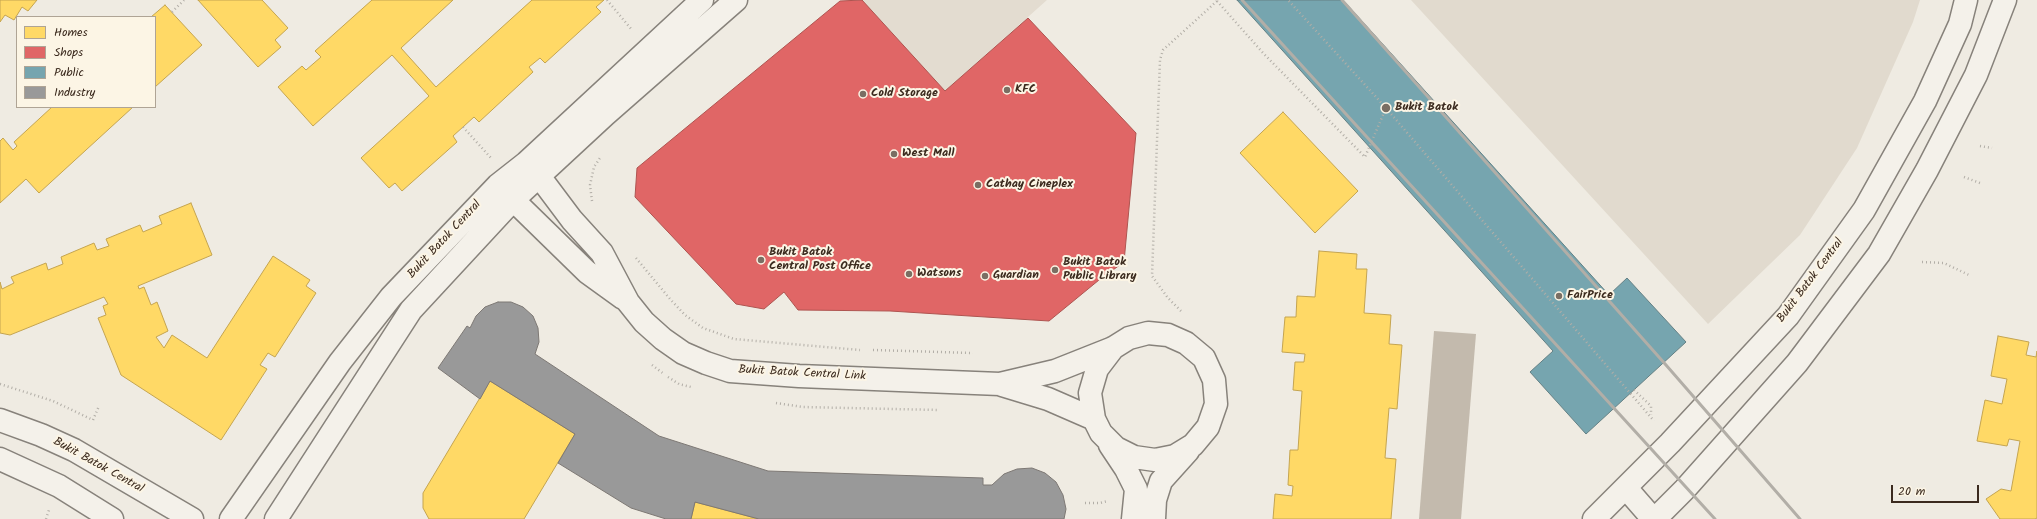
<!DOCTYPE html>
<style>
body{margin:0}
#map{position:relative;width:2037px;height:519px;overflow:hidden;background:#efebe2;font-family:Kalam,sans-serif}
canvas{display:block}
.legend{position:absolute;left:16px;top:16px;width:140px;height:92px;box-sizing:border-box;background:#fcf5e5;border:1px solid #afa495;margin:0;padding:5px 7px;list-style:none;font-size:12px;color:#3b2a1e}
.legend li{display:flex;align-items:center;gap:8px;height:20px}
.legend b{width:20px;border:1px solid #afa495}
.scale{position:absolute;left:1891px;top:485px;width:88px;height:18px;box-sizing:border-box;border:2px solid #3b2a1e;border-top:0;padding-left:5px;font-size:12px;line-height:14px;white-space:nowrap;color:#3b2a1e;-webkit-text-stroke:3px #fcf5e5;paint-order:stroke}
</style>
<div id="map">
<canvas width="2037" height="519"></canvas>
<ul class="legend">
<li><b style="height:11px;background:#ffd966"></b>Homes</li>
<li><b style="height:11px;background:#e06666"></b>Shops</li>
<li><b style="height:11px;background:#76a5af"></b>Public</li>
<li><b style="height:11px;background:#999"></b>Industry</li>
</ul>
<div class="scale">20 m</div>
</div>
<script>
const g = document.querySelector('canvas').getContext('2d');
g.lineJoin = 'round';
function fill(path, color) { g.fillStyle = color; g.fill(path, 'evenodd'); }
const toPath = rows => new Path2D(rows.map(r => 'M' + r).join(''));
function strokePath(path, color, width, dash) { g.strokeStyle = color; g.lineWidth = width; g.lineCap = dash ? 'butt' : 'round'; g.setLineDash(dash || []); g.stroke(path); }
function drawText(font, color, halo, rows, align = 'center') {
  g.font = font + ' Kalam,sans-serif'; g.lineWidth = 4; g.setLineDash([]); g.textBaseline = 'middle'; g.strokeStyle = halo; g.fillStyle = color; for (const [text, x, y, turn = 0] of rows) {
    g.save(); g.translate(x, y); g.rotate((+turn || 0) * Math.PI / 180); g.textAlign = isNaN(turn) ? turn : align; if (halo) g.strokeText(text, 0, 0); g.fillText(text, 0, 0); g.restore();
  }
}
fill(toPath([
 [839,0,1047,0,945,91,862,0]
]), '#e3dcd0');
fill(toPath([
 [1411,0,1920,0,1913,22,1857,148,1800,235,1708,324]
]), '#e1dace');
fill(toPath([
 [1434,331,1476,334,1461,519,1419,519]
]), '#c3baad');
const homes = toPath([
 [0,0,37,0,28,11,22,7,14,20,5,15,0,22,0,0],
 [198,0,262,0,288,28,275,40,281,47,258,67,198,0],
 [372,0,453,0,401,48,436,87,532,0,604,0,596,7,601,12,545,63,540,58,529,67,533,72,479,122,474,117,453,136,457,142,402,191,395,183,389,188,361,158,429,96,392,55,313,126,278,87,302,66,306,70,321,57,315,51,372,0],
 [165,5,202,45,155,87,155,17,151,17,165,5],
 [52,107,133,107,39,193,26,179,0,203,0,141,3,138,13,150,17,146,14,142,52,107],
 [1283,112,1358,191,1315,233,1240,153,1283,112],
 [191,203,212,255,138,286,139,289,144,287,151,305,157,302,168,331,156,337,164,348,172,335,207,358,273,256,310,280,306,286,316,293,275,357,268,353,260,365,267,369,221,440,121,375,98,318,106,315,103,306,108,304,104,297,10,335,0,333,0,282,2,289,14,283,11,277,46,263,48,270,63,264,61,257,94,243,97,250,109,246,106,239,140,225,143,232,162,224,159,216,191,203],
 [1319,251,1357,254,1356,269,1367,269,1364,313,1391,315,1389,344,1402,345,1397,409,1389,408,1385,458,1396,459,1391,519,1273,519,1275,494,1292,496,1293,486,1288,485,1290,450,1298,450,1302,391,1293,390,1295,362,1304,362,1305,354,1282,352,1285,317,1296,317,1297,296,1315,297,1319,251],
 [1998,336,2029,342,2026,355,2036,357,2037,351,2037,518,2035,519,2000,519,1986,499,2001,489,2011,491,2020,441,2009,439,2007,446,1977,441,1985,400,2002,404,2007,379,1991,376,1998,336],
 [490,381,575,434,524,519,429,519,423,508,423,493,490,381],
 [695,502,759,519,691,519,695,502]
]);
fill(homes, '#ffd966');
strokePath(homes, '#c4a450', 1);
const shops = toPath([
 [862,0,945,91,1028,18,1136,133,1124,262,1099,280,1049,321,890,311,798,310,784,292,764,309,736,304,635,197,637,168,840,1,862,0]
]);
fill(shops, '#e06666');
strokePath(shops, '#ae5450', 1);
const public = toPath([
 [1237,0,1343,0,1609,295,1627,278,1686,342,1586,434,1530,372,1553,351,1237,0]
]);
fill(public, '#76a5af');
strokePath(public, '#648084', 1);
const industry = toPath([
 [498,302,511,302,523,307,533,316,538,328,539,342,535,354,659,436,768,471,983,478,983,485,992,485,1004,474,1017,469,1032,468,1045,473,1056,482,1063,495,1066,509,1064,519,759,519,695,502,691,519,666,519,631,508,558,463,575,434,490,381,480,399,438,368,467,326,470,328,476,316,485,307,498,302]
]);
fill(industry, '#999');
strokePath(industry, '#7d7874', 1);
const street = toPath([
 [526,163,539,176,572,220,602,253,628,302,644,322,663,339,683,353,706,363,730,371,799,376,1000,384,1055,371,1113,348,1129,338,1148,333,1168,335,1186,343,1204,358,1214,380,1216,404,1208,427,1193,445,1175,456,1155,460,1134,457,1116,448,1101,433,1094,419,1090,393,1097,369,1113,348],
 [503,190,587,272,623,298],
 [1002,385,1048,399,1094,419],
 [1110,445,1126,469,1136,489,1133,519],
 [231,519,340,362,391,297,498,185,526,163,702,0],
 [276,519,411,310,512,201,606,114,736,0],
 [1154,519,1155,500,1161,481,1188,451]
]);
const secondary = toPath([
 [0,420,41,435,74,450,192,519],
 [0,459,59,486,112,519],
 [1626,488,1653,519],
 [1594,519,1670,443,1788,316,1864,210,1925,101,1960,24,1966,0],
 [1655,519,1685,489,1797,363,1879,254,1927,170,1976,75,2005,0]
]);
strokePath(street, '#87827b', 25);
strokePath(secondary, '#87827b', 25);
strokePath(toPath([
 [607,0,632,30],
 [1217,1,1263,53,1365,157,1386,108,1288,0],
 [172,12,184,0],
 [1386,108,1654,421],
 [463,127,491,158],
 [1980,146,1992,148],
 [1964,177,1980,183],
 [592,201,590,185,594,167,600,158],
 [636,258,670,299,685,315,703,328,734,339,860,350],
 [1922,262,1944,263,1971,276],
 [1181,311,1168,298,1152,276,1160,60,1163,50,1217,1],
 [873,350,973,353],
 [652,365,664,374],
 [668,377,679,384,691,387],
 [0,384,53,401,93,420,99,406],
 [1634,390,1651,406,1651,415],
 [776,403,803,407,939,410],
 [1085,503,1100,503,1108,501],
 [46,519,49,510]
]), '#b2aea7', 2.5, [1, 3]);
strokePath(street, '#f4f1ea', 22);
strokePath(secondary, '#f4f1ea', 22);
strokePath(toPath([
 [1242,0,1715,519],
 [1342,0,1666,365,1800,519]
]), '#b2aea7', 3);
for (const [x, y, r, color] of [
 [1007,90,4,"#7a6e63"],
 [863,94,4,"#7a6e63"],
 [1386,108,5,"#7a6e63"],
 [894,154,4,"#7a6e63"],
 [978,185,4,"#7a6e63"],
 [761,260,4,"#7a6e63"],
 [1055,270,4,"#7a6e63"],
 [909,274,4,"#7a6e63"],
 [985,276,4,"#7a6e63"],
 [1559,296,4,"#7a6e63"]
]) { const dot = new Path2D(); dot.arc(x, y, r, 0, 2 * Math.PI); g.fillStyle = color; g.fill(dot); strokePath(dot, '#fcf5e5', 1.5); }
drawText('bold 12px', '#3b2a1e', '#fcf5e5', [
 ["KFC",1015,90],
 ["Cold Storage",871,94],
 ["Bukit Batok",1395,108],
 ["West Mall",902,154],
 ["Cathay Cineplex",986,185],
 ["Bukit Batok",769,253],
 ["Central Post Office",769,267],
 ["Bukit Batok",1063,263],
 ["Public Library",1063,277],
 ["Watsons",917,274],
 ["Guardian",993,276],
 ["FairPrice",1567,296]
], 'left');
drawText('12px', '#3b2a1e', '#fcf5e5', [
 ["Bukit Batok Central",445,240,-47],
 ["Bukit Batok Central",1811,281,-53],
 ["Bukit Batok Central Link",802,374,3],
 ["Bukit Batok Central",98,466,29]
]);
</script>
